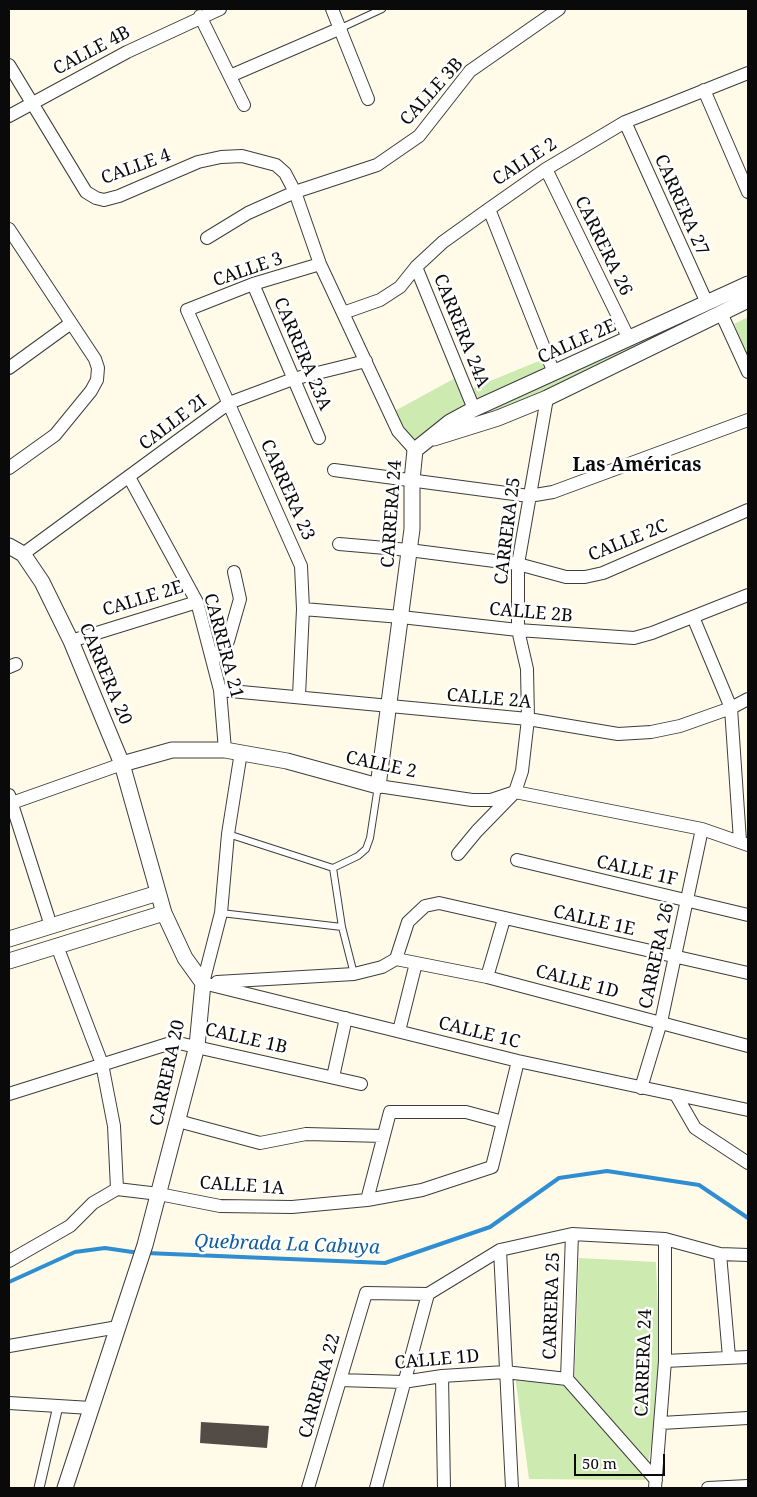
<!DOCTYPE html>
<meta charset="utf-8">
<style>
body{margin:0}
#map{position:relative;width:757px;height:1497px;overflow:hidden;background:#fffbe8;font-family:"Noto Serif",serif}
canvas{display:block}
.frame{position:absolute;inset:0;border:10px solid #0a0a0a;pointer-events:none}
.scale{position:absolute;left:574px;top:1454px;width:91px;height:22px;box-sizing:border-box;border:2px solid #0a0a0a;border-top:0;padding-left:6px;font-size:15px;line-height:18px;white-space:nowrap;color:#0a0a0a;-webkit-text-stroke:4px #fff;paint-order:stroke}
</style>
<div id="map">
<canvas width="757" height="1497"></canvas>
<div class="frame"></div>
<div class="scale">50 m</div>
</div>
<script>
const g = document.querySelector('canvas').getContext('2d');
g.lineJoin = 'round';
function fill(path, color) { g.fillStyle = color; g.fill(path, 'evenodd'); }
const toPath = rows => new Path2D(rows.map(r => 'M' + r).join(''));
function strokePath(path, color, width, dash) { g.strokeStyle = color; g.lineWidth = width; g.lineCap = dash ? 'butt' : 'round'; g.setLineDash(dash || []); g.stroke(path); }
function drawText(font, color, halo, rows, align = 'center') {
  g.font = font + ' "Noto Serif",serif'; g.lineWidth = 5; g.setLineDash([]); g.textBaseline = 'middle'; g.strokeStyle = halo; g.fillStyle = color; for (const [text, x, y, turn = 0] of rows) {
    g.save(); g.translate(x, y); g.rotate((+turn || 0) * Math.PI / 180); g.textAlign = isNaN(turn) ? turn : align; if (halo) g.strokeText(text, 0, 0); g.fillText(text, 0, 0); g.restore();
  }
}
fill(toPath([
 [748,285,748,298,638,353,415,449,391,413,459,376,466,391,546,358,554,376],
 [748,317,748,356,734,324],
 [579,1258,656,1262,660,1363,656,1420,645,1480,529,1479,515,1375,574,1388]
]), '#cdeab1');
strokePath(toPath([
 [146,1253,385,1263,490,1227,559,1178,607,1171,699,1185,748,1218],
 [9,1282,75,1252,105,1248,139,1253]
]), '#2f8ed2', 4);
fill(toPath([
 [201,1422,269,1426,267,1448,200,1443]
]), '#534c46');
const service = toPath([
 [341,28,382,9],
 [228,834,333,868],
 [333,868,342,927,354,974],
 [333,868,358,856,366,849,370,838,378,786],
 [221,913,342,927]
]);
const pedestrian = toPath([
 [39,1488,58,1406]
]);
const minor = toPath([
 [332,9,368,99],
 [200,16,244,105],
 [9,65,86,192,96,198,104,200,119,196,198,162,221,157,242,156,276,165,285,173,295,192,320,264,398,431,415,450],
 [230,76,341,28],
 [704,90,748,192],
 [9,116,127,52,220,9],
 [625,122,707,303],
 [546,169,629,339],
 [489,209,554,373],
 [9,229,95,359,98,368,97,380,91,391,55,435,9,468],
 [207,238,248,213,295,192,377,165,419,136,470,71,559,9],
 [416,267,474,409],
 [253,284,319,438],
 [343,313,380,300,400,287,416,267,443,242,489,209,546,169,625,122,748,73],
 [721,313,748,372],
 [9,368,71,323],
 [334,470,529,496,553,492,748,420],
 [129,477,197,602,220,690,225,750],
 [339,544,409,550,518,564,566,577,585,577,603,573,748,510],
 [23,554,229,403,293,379,366,361],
 [303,609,401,617,518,630,634,638,652,633,748,595],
 [693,617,731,708,740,841],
 [71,641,197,602],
 [213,660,228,641,240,599,234,572],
 [9,667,16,664],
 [220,690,528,719,618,734,651,732,680,726,731,708,748,699],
 [299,696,303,609,301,566,187,310,253,284,320,264],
 [378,786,472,800,491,800,515,792,702,829,748,845],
 [9,795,51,926],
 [9,804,122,764],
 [458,854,477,831,515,792,522,771,528,719,527,669,518,630,518,564,547,398],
 [517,860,748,915],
 [57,946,102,1064,114,1126,117,1189],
 [396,959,408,922,425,906,439,903,748,973],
 [396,959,487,977,748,1046],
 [487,977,504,919],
 [217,982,354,974,382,967,396,959],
 [203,983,518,1061,748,1110],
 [203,983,221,913,228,834,241,752],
 [399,1031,416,963],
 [333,1077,346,1018],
 [641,1088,661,1022,702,829],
 [9,1094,174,1042,361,1084],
 [676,1095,695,1128,748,1163],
 [178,1121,260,1143,306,1134,383,1136],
 [367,1200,390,1112,466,1112,503,1122],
 [500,1250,512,1488],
 [720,1254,729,1357],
 [9,1261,70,1226,93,1203,117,1189,159,1194,220,1206,292,1207,367,1200,422,1190,492,1167,518,1061],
 [9,1346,118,1327],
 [665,1361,748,1357],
 [442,1376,444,1488],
 [567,1379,572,1234],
 [567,1379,656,1480],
 [340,1380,403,1382,442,1376,505,1372,567,1379],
 [9,1403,91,1408],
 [661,1423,748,1418],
 [308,1488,366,1293,428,1294,500,1250,572,1234,665,1239,720,1254,748,1255],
 [376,1488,428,1294],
 [655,1488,665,1361,665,1239],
 [708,1488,748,1486]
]);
const tertiary = toPath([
 [434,438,498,418,547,398,748,300],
 [9,546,23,554,42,582,71,641,122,764,164,913,185,958,203,983,197,1046,145,1245,65,1488],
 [122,764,172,750,225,750,287,761,378,786,412,529,412,480,415,450,450,422,474,409,748,284],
 [9,939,158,893],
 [9,961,164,913]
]);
strokePath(service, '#3d3d3d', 8);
strokePath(pedestrian, '#3d3d3d', 11);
strokePath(minor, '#3d3d3d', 14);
strokePath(tertiary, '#3d3d3d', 17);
strokePath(service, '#fff', 6);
strokePath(pedestrian, '#fff', 9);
strokePath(minor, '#fff', 12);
strokePath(tertiary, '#fff', 15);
drawText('18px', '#0a0a0a', '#fff', [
 ["CALLE 4B",92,51,-28],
 ["CALLE 3B",432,92,-48],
 ["CALLE 2",525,162,-33],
 ["CALLE 4",136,167,-20],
 ["CARRERA 27",681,205,66],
 ["CARRERA 26",603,246,64],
 ["CALLE 3",248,270,-19],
 ["CARRERA 24A",461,331,68],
 ["CALLE 2E",577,342,-24],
 ["CARRERA 23A",302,354,67],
 ["CALLE 2I",173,423,-37],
 ["CARRERA 23",287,490,66],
 ["CARRERA 24",392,514,-86],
 ["CARRERA 25",508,531,-83],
 ["CALLE 2C",628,541,-22],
 ["CALLE 2E",143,599,-17],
 ["CALLE 2B",531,613,5],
 ["CARRERA 21",223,646,75],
 ["CARRERA 20",105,674,67],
 ["CALLE 2A",489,699,5],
 ["CALLE 2",381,765,12],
 ["CALLE 1F",637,871,13],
 ["CALLE 1E",594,921,13],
 ["CARRERA 26",657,956,-78],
 ["CALLE 1D",577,982,15],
 ["CALLE 1C",479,1033,14],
 ["CALLE 1B",246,1039,13],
 ["CARRERA 20",168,1073,-78],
 ["CALLE 1A",242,1186,4],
 ["CARRERA 25",552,1306,-88],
 ["CALLE 1D",437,1360,-5],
 ["CARRERA 24",644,1363,-88],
 ["CARRERA 22",320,1386,-74]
]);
drawText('bold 19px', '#0a0a0a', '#fff', [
 ["Las Américas",637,466]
]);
drawText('italic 19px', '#115e9f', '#fff', [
 ["Quebrada La Cabuya",287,1245,2]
]);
</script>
